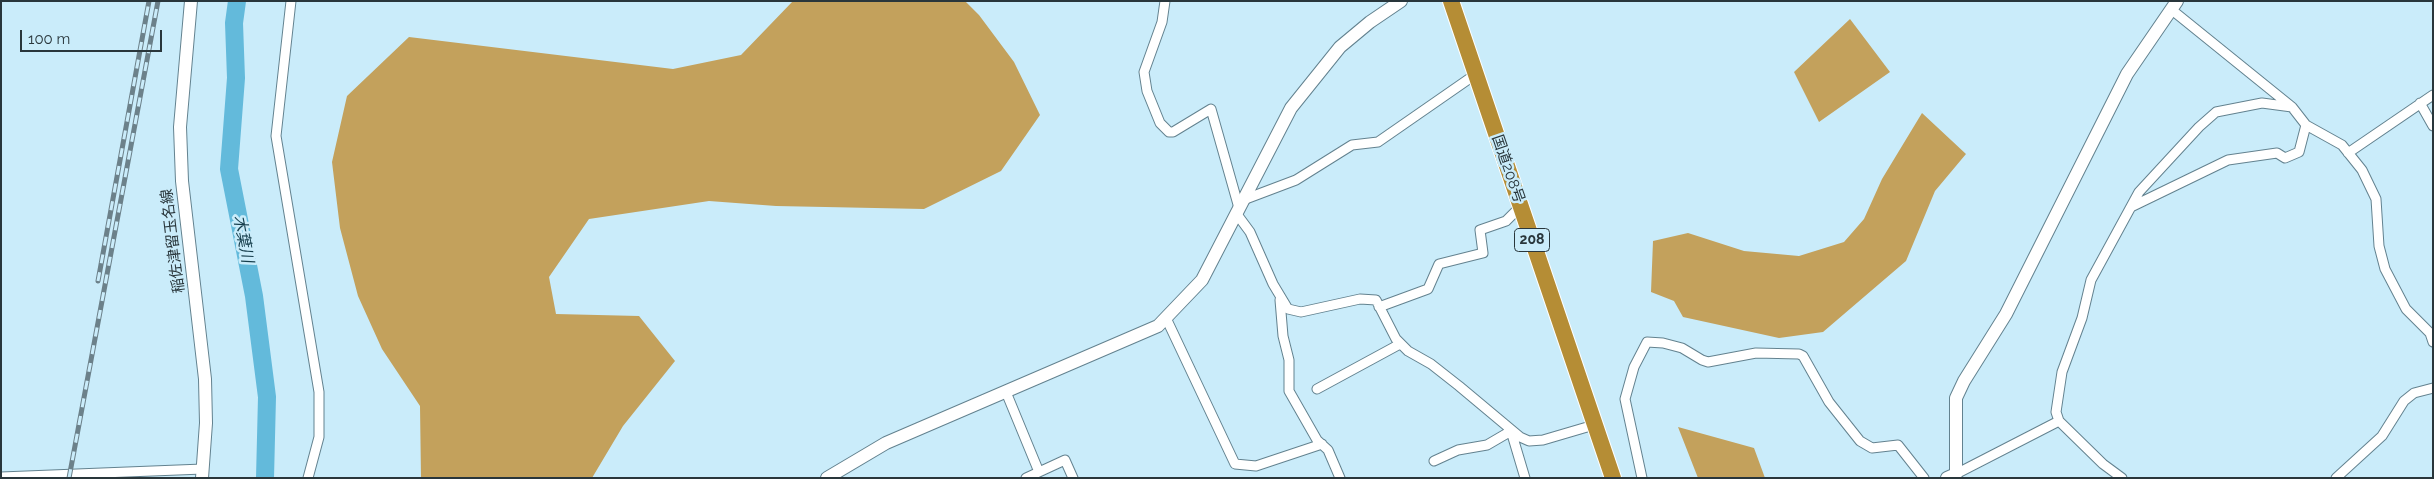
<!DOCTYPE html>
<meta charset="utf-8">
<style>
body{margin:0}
#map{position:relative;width:2434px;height:479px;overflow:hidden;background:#caecfa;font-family:Raleway,sans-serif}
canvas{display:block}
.frame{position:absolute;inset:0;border:2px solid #29363b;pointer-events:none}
.scale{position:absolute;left:20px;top:30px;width:142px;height:22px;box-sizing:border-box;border:2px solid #29363b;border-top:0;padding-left:6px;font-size:15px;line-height:18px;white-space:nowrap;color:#29363b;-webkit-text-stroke:4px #caecfa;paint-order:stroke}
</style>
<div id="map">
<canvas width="2434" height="479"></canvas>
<div class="frame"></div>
<div class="scale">100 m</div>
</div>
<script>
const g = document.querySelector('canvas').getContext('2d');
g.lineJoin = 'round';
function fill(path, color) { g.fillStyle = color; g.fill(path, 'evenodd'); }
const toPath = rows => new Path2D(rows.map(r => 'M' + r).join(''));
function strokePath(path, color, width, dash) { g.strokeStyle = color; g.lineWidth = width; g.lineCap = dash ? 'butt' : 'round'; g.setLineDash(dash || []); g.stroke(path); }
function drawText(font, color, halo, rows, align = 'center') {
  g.font = font + ' Raleway,"Noto Sans JP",sans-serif'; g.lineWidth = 5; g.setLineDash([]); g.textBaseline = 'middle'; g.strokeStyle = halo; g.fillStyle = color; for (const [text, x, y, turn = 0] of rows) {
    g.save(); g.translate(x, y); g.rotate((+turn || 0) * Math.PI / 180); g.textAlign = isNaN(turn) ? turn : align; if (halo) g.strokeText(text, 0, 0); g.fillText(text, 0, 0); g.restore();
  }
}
fill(toPath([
 [793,1,965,1,979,15,1014,62,1040,115,1001,171,924,209,776,206,709,201,589,219,549,277,556,314,639,316,675,361,623,426,592,478,421,478,420,406,382,349,358,296,340,228,332,162,347,96,409,37,673,69,741,55],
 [1850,19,1890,72,1819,122,1794,72],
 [1922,113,1966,154,1935,191,1906,261,1823,332,1779,338,1683,317,1674,301,1651,292,1653,241,1688,233,1744,251,1799,256,1844,242,1864,219,1882,179],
 [1678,427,1754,448,1765,478,1698,478]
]), '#c3a15c');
strokePath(toPath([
 [237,1,234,23,236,78,229,169,254,296,267,397,265,478]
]), '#63badb', 18);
const street = toPath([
 [291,1,276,136,319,392,319,437,308,478],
 [1165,1,1162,22,1144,72,1147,91,1160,123,1169,132,1173,132,1211,109,1239,208],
 [2172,10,2292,107,2306,125,2342,145,2362,170,2376,199,2379,246,2385,269,2406,309,2430,333,2433,342],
 [2420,103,2433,126],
 [2348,153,2433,95],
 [1243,200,1296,180,1352,145,1378,142,1476,74],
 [2131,207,2228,160,2277,153,2285,158,2299,152,2306,125],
 [1236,213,1250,232,1273,284,1288,309,1301,312,1360,299,1376,300,1396,339,1408,351,1431,364,1459,386,1520,437,1529,441,1543,440,1594,425],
 [1280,300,1283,336,1289,360,1289,391,1317,440,1328,450,1340,478],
 [1379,307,1428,289,1439,264,1483,253,1480,230,1506,221,1520,207],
 [1166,318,1235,464,1256,466,1322,444],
 [1317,389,1400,344],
 [1006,392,1039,472,1026,478],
 [1434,461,1458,450,1487,445,1511,431,1525,478],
 [1039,472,1065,460,1073,478],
 [1954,475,2059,421],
 [1,477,203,469],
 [1642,478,1625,399,1634,367,1647,342,1663,343,1682,348,1702,360,1708,362,1756,353,1799,354,1803,356,1829,402,1860,441,1872,448,1898,445,1924,478],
 [2122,478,2103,464,2059,421,2056,412,2062,372,2082,318,2091,280,2139,192,2199,127,2216,112,2262,103,2292,107],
 [2336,478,2382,436,2404,401,2414,393,2433,388]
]);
const secondary = toPath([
 [191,1,180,127,182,181,205,379,206,423,202,478],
 [827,478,886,443,1158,326,1202,280,1291,108,1340,47,1370,22,1401,1],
 [1947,478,1956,474,1956,398,1964,381,2006,314,2127,74,2177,1]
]);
const highway = toPath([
 [1451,1,1613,478]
]);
strokePath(street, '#63828f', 11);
strokePath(secondary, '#63828f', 14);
strokePath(highway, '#fff', 18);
strokePath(street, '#fff', 9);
strokePath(secondary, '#fff', 12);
strokePath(highway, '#b58d35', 16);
const rail = toPath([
 [98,281,149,1],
 [69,478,158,1]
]);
strokePath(rail, '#6c818a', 5);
strokePath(rail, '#caecfa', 3, [9]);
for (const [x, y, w] of [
 [1532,240,35]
]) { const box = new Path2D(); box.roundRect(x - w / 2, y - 11.5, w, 23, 4); g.fillStyle = '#caecfa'; g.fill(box); strokePath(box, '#29363b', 1); }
drawText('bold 14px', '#29363b', null, [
 ["208",1532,240]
]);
drawText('15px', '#29363b', '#caecfa', [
 ["国道208号",1508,169,71],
 ["稲佐津留玉名線",173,241,-97]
]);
drawText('italic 16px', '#153d4b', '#caecfa', [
 ["木葉川",243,239,79]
]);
</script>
